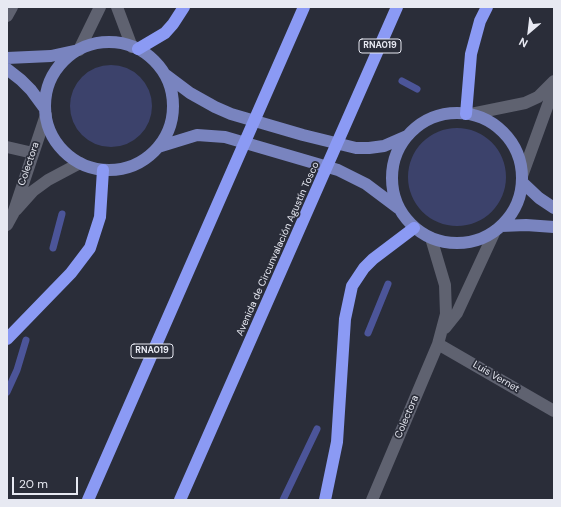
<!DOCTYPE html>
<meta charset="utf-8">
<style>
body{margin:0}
#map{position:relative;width:561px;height:507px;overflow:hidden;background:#2a2d39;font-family:"DM Sans",sans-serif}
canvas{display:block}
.frame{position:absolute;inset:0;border:8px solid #e7e9f2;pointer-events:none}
.north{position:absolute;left:509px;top:12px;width:40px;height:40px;-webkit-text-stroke:3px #2a2d39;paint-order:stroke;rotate:208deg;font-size:11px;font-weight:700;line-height:16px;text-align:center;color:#e7e9f2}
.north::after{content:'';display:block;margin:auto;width:14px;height:18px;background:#e7e9f2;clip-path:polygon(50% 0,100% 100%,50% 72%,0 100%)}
.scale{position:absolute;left:12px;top:477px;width:66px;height:18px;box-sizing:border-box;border:2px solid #e7e9f2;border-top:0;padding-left:5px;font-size:12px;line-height:14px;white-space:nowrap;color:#e7e9f2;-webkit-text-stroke:3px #2a2d39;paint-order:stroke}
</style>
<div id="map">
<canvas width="561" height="507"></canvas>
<div class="frame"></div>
<div class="north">N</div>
<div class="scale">20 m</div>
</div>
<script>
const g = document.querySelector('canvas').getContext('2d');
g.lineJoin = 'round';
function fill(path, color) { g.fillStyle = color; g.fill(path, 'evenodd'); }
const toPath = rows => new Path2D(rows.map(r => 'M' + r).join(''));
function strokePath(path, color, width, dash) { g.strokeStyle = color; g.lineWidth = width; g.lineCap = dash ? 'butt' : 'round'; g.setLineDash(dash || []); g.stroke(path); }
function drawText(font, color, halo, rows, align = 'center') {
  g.font = font + ' "DM Sans",sans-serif'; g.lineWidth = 3.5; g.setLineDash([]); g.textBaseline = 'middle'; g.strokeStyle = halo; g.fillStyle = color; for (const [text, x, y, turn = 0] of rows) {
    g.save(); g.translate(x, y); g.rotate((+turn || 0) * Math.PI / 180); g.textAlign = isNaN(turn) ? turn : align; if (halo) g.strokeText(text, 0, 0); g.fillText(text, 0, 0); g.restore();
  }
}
fill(toPath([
 '70 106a41 41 0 1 1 82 0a41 41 0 1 1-82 0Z',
 '408 177a49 49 0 1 1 98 0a49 49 0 1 1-98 0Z'
]), '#3c426b');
strokePath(toPath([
 [402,81,417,89],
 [53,248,62,214],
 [368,333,388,284],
 [7,392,17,370,26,340],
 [283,500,317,429]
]), '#4c5599', 7);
strokePath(toPath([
 [117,7,132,47],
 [7,16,12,7],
 [79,50,100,7],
 [471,114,525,103,538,97,554,81],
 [7,147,33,153],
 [522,176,554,88],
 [16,210,33,191,48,180,80,163],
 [7,225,13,214,46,115],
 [445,328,457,313,495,231],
 [438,344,554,411],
 [372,500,438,344,446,314,445,285,431,238]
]), '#5f6270', 12);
strokePath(toPath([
 '45 106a64 64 0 1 1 128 0a64 64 0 1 1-128 0Z',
 [7,58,51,56,74,51],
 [7,69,21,80,31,90,45,109],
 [166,75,190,93,215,107,231,114,303,135,356,148,369,148,384,146,407,136],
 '392 178a65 65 0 1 1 130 0a65 65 0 1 1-130 0Z',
 [158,147,197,135,225,137,338,170,366,184,398,208],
 [522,182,539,198,554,208],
 [501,226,526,225,554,227]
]), '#7984bf', 12);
strokePath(toPath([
 [138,49,165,33,173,24,184,7],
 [466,114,471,54,480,21,487,7],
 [7,339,71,273,90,248,100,217,103,170],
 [88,500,304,7],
 [180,500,397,7],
 [325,500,337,442,345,319,352,286,364,268,373,259,414,228]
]), '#8b9af4', 12);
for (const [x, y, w] of [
 [380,46,42],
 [152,351,42]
]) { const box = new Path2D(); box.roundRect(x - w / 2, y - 7, w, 14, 3); g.fillStyle = '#2a2d39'; g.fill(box); strokePath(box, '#e7e9f2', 1); }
drawText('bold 9px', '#e7e9f2', null, [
 ["RNA019",380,46],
 ["RNA019",152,351]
]);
drawText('10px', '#e7e9f2', '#2a2d39', [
 ["Colectora",29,164,-71],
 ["Avenida de Circunvalación Agustín Tosco",278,249,-66],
 ["Luis Vernet",496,377,30],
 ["Colectora",407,417,-67]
]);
</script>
